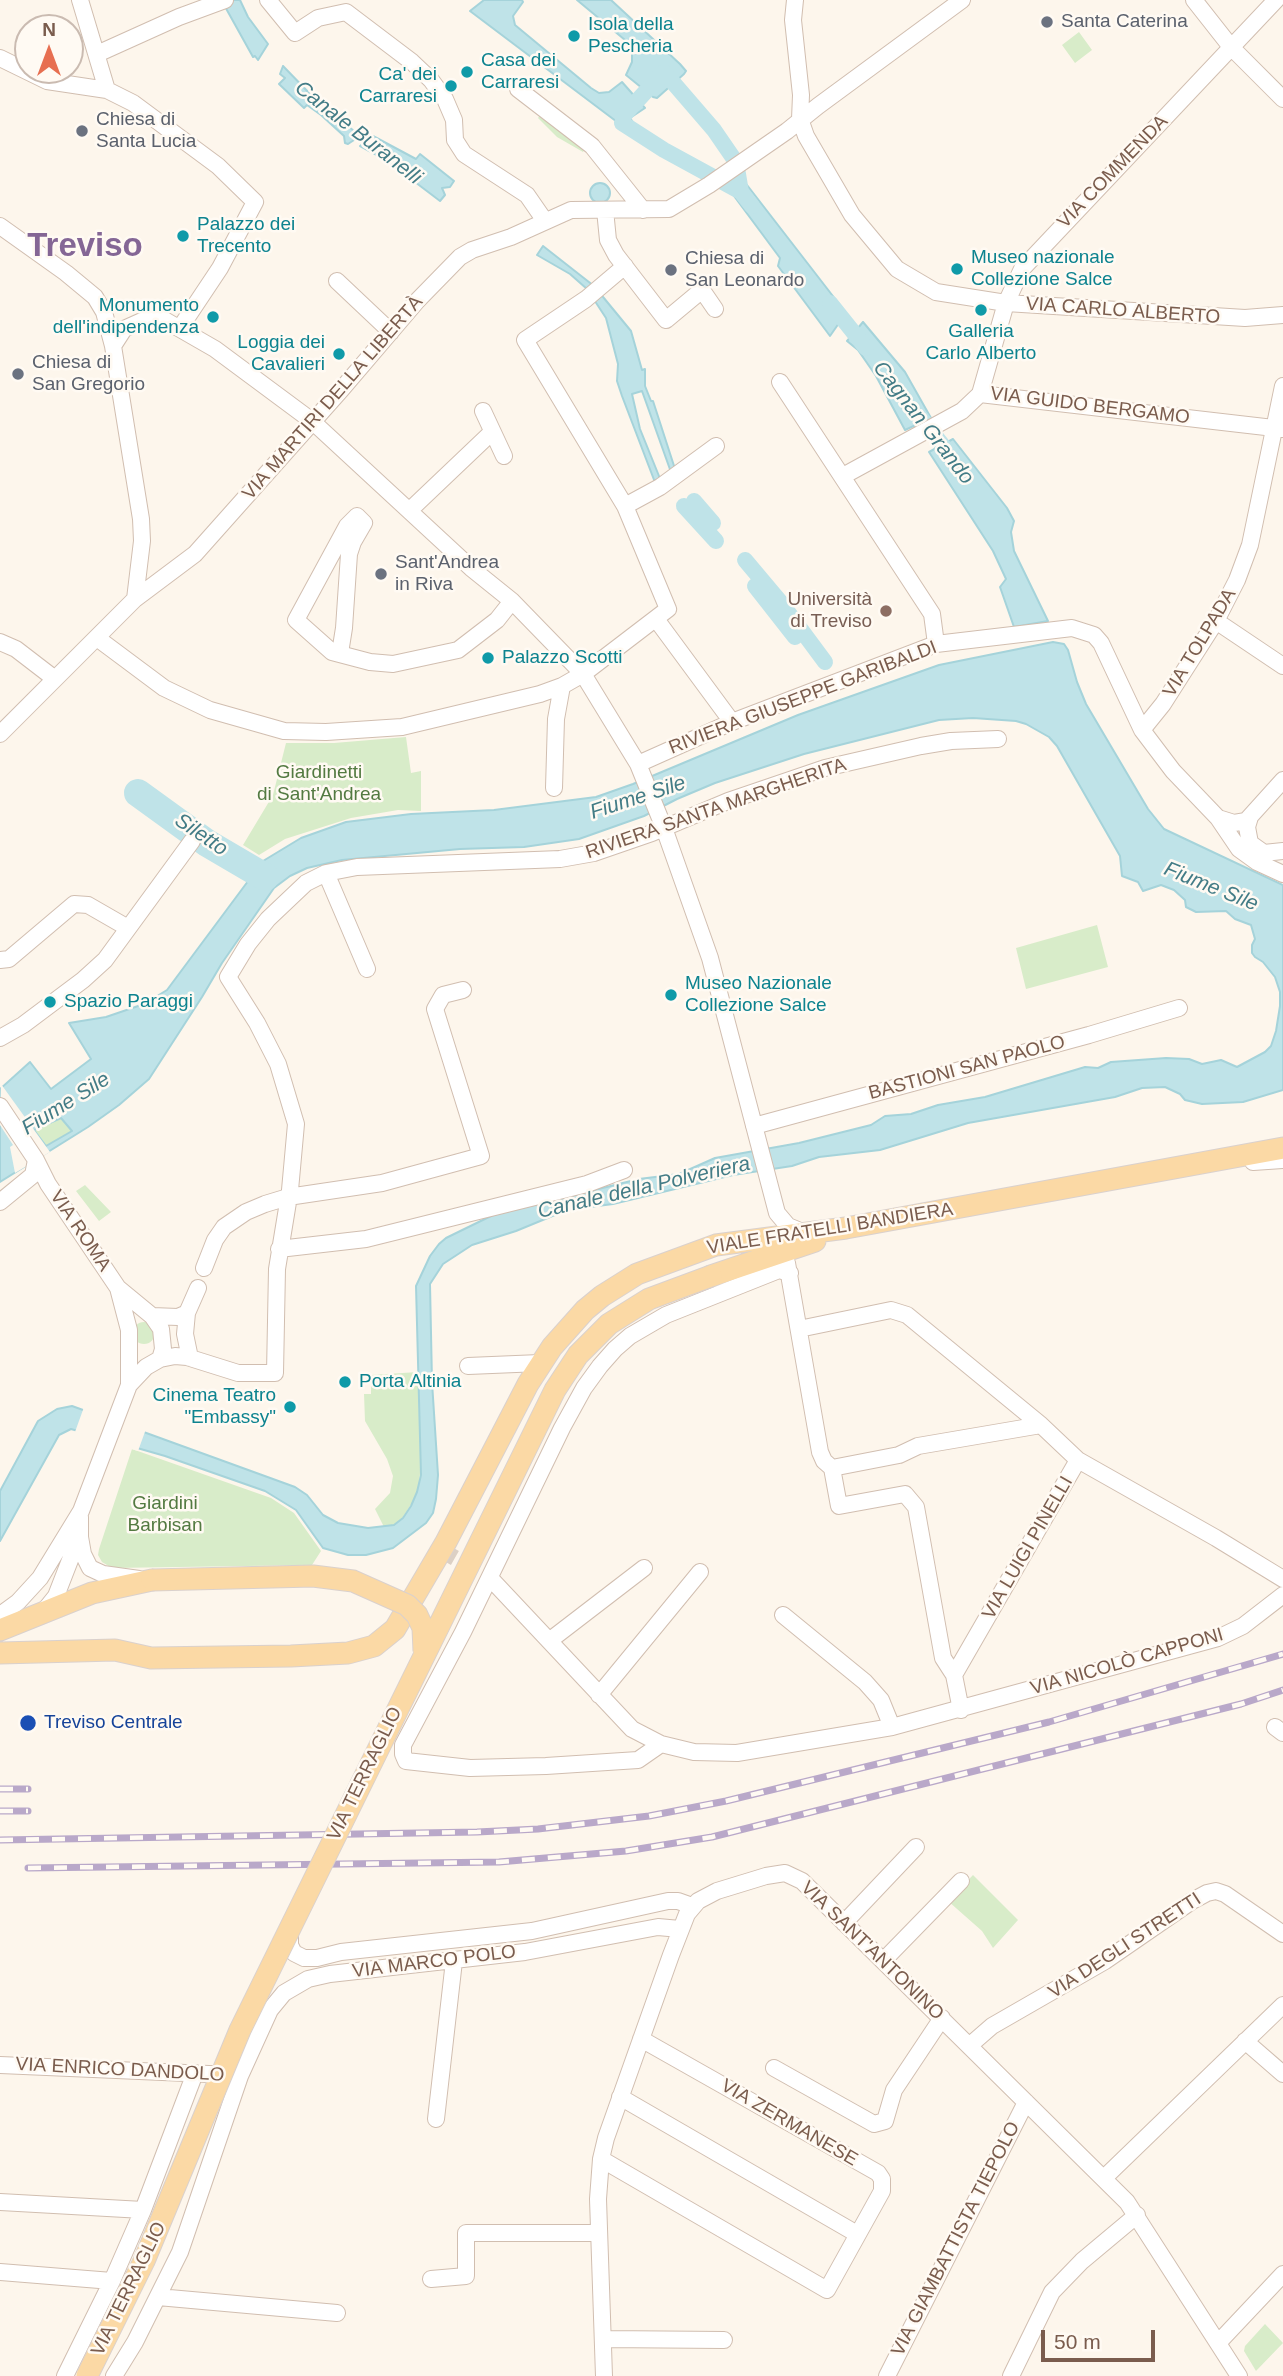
<!DOCTYPE html>
<meta charset="utf-8">
<style>
body{margin:0}
#map{position:relative;width:1283px;height:2376px;overflow:hidden;background:#fdf6ec;font-family:Arial,sans-serif}
canvas{display:block}
.north{position:absolute;left:14px;top:14px;width:70px;height:70px;box-sizing:border-box;background:#fffaf3;border:2px solid #cabbb1;border-radius:50%;rotate:0deg;font-size:19px;font-weight:700;line-height:28px;text-align:center;color:#7a5c4d}
.north::after{content:'';display:block;margin:auto;width:24px;height:32px;background:#e76f51;clip-path:polygon(50% 0,100% 100%,50% 72%,0 100%)}
.scale{position:absolute;left:1041px;top:2330px;width:114px;height:32px;box-sizing:border-box;border:4px solid #7a5c4d;border-top:0;padding-left:9px;font-size:21px;line-height:24px;white-space:nowrap;color:#7a5c4d;-webkit-text-stroke:5px #fffaf3;paint-order:stroke}
</style>
<div id="map">
<canvas width="1283" height="2376"></canvas>
<div class="north">N</div>
<div class="scale">50 m</div>
</div>
<script>
const g = document.querySelector('canvas').getContext('2d');
g.lineJoin = 'round';
function fill(path, color) { g.fillStyle = color; g.fill(path, 'evenodd'); }
const toPath = rows => new Path2D(rows.map(r => 'M' + r).join(''));
function strokePath(path, color, width, dash) { g.strokeStyle = color; g.lineWidth = width; g.lineCap = dash ? 'butt' : 'round'; g.setLineDash(dash || []); g.stroke(path); }
function drawText(font, color, halo, rows, align = 'center') {
  g.font = font + ' Arial,sans-serif'; g.lineWidth = 5; g.setLineDash([]); g.textBaseline = 'middle'; g.strokeStyle = halo; g.fillStyle = color; for (const [text, x, y, turn = 0] of rows) {
    g.save(); g.translate(x, y); g.rotate((+turn || 0) * Math.PI / 180); g.textAlign = isNaN(turn) ? turn : align; if (halo) g.strokeText(text, 0, 0); g.fillText(text, 0, 0); g.restore();
  }
}
fill(toPath([
 [1079,32,1092,50,1075,63,1062,45],
 [541,114,585,148,583,152,557,137,538,118],
 [406,737,411,773,421,771,421,811,398,810,351,818,285,839,259,855,243,845,273,795,286,743,334,743],
 [1097,925,1108,967,1026,989,1016,948],
 [62,1117,72,1131,46,1147,34,1130],
 [85,1185,111,1212,99,1221,76,1191],
 '133 1333a11 11 0 1 1 22 0a11 11 0 1 1-22 0Z',
 [418,1372,421,1465,419,1483,415,1498,401,1520,394,1525,384,1527,375,1509,390,1493,393,1476,387,1459,365,1421,364,1394,371,1394,371,1375],
 [132,1449,271,1498,294,1513,321,1551,312,1565,112,1568,102,1562,98,1555,99,1549],
 [973,1875,1018,1920,993,1948,982,1931,948,1901],
 [1265,2324,1283,2343,1256,2371,1244,2351,1245,2346]
]), '#d8ecc9');
const water = toPath([
 [234,0,240,0,248,17,268,44,258,60,255,56,253,57,223,3,234,0],
 [484,0,522,0,523,2,513,16,515,25,591,88,599,93,609,92,622,82,645,108,630,118,641,133,637,137,470,11,484,0],
 [577,0,611,0,680,64,686,71,684,74,657,98,653,97,626,75,632,62,632,52,625,40,577,0],
 [283,66,314,98,360,136,348,144,345,143,344,136,321,115,307,105,304,108,279,84,285,78,280,74,283,66],
 [373,136,416,159,420,154,454,181,450,187,442,188,445,195,440,201,386,160,360,146,373,136],
 '590 193a10 10 0 1 1 20 0a10 10 0 1 1-20 0Z',
 [747,185,846,313,830,336,778,266,780,258,734,196,747,185],
 [543,246,594,286,631,331,642,370,645,369,645,386,651,401,653,401,676,472,672,475,642,391,632,394,640,429,661,481,656,485,622,396,617,381,618,364,606,318,587,289,570,274,537,255,543,246],
 [863,322,905,372,931,418,905,430,876,376,858,350,847,341,863,322],
 [953,439,1007,508,1014,521,1011,532,1014,551,1048,621,1014,627,1000,587,1006,579,993,551,929,452,953,439],
 [1053,642,1064,644,1068,650,1077,682,1086,704,1148,809,1164,829,1283,885,1283,1090,1243,1102,1202,1104,1185,1100,1180,1094,1165,1087,1142,1088,1115,1097,968,1123,880,1150,819,1157,792,1166,733,1175,613,1204,567,1210,516,1231,472,1245,443,1264,430,1284,432,1382,438,1475,436,1499,433,1513,426,1523,393,1548,366,1555,348,1555,323,1548,296,1510,265,1491,165,1456,71,1429,59,1435,0,1541,0,1491,38,1421,57,1409,72,1406,295,1487,307,1495,323,1515,338,1523,368,1528,394,1525,403,1518,411,1506,417,1492,421,1475,416,1286,430,1256,439,1244,446,1238,493,1215,639,1179,679,1174,715,1158,799,1143,871,1125,885,1116,911,1114,938,1105,985,1097,1085,1067,1098,1068,1111,1062,1166,1058,1189,1059,1202,1064,1221,1060,1237,1067,1265,1052,1271,1046,1276,1031,1280,1006,1280,992,1275,977,1263,962,1255,957,1252,953,1252,945,1255,939,1251,925,1235,919,1226,911,1196,912,1186,907,1185,900,1174,890,1161,885,1143,891,1138,882,1122,876,1120,856,1057,746,1049,737,1026,724,1016,721,973,718,939,720,804,754,715,783,677,799,644,816,579,839,524,847,460,849,342,860,307,868,290,876,274,888,222,963,202,997,149,1079,119,1105,88,1127,0,1182,0,1089,30,1062,51,1089,91,1059,69,1023,106,1017,144,1004,167,990,263,861,301,838,346,822,411,814,494,810,596,797,633,784,798,715,939,665,1053,642],
 [61,1118,72,1131,46,1146,34,1130,61,1118]
]);
fill(water, '#bfe3e8');
strokePath(water, '#a5d3da', 2);
fill(toPath([
 [1,1084,50,1152,15,1173,10,1147,13,1145,0,1125],
 [84,1407,146,1429,138,1451,75,1432]
]), '#fdf6ec');
strokePath(toPath([
 [664,72,714,130,736,162,741,192],
 [625,114,660,76],
 [622,123,664,150,741,192,752,206],
 [830,303,866,348],
 [921,418,955,461],
 [694,501,713,523],
 [684,506,716,541],
 [745,560,782,604,825,662],
 [755,586,795,637]
]), '#bfe3e8', 16);
strokePath(toPath([
 [138,793,207,843,265,877]
]), '#bfe3e8', 28);
strokePath(toPath([
 [441,1550,490,1578]
]), '#dcd0c4', 16, [16, 8]);
const minor = toPath([
 [80,0,107,90],
 [268,0,295,33,318,18,346,12,412,62,431,80,445,99,454,120,455,140,464,154,527,195,545,221],
 [795,0,793,20,801,95,800,119,806,136,852,215,897,269,936,292,1006,303,1245,318,1283,315],
 [1194,0,1231,47,1283,99],
 [97,54,179,17,225,0],
 [0,58,47,81,107,90,133,103,218,166,255,202,220,268,180,328],
 [518,89,592,146,643,210],
 [605,210,608,240,616,255,666,320,702,290,715,309],
 [0,226,66,273,95,297,104,312,113,346,141,519,142,541,135,599],
 [337,281,391,332],
 [113,346,124,329,144,320,161,318,215,349,312,421,471,568,512,601,583,674,638,764,664,828,710,958,777,1213,788,1226,805,1233],
 [780,382,932,614,936,644],
 [980,394,1006,303,1022,269,1276,0],
 [483,411,504,456],
 [843,476,962,411,980,394,1283,429],
 [625,506,525,340,586,299,625,266],
 [410,510,492,432],
 [656,619,732,722],
 [1216,621,1283,666],
 [97,638,164,688,210,710,284,731,326,732,402,727,540,694,562,686,583,674,668,609,625,506,660,487,716,446],
 [0,642,16,649,55,679],
 [340,653,344,628,349,554,353,542,364,523,357,516,347,526,296,620,332,652,370,662,393,664,458,650,497,620,512,601],
 [1142,730,1163,704,1216,621,1237,580,1250,545,1283,386],
 [0,734,135,599,195,554,341,390,417,301,460,257,472,250,511,237,571,210,669,209,709,185,787,131,818,106,962,0],
 [638,764,732,722,936,644,1072,628,1094,635,1101,643,1142,730,1173,771,1218,818,1239,849,1257,862,1283,874],
 [554,788,556,719,562,686],
 [1250,817,1247,827,1250,843,1264,853,1283,851],
 [1218,818,1234,823,1246,821,1283,780],
 [326,873,367,969],
 [0,960,9,959,74,904,88,905,128,928],
 [0,1038,23,1025,83,980,105,960,192,841],
 [0,1106,36,1160,48,1184,118,1288,152,1316,161,1329,163,1349,160,1359],
 [754,1126,1089,1035,1179,1008],
 [1253,1162,1283,1160],
 [0,1202,33,1175,36,1160],
 [279,1249,366,1239,587,1184,624,1170],
 [787,1263,820,1452,824,1461,832,1468,839,1506,905,1494,916,1507,943,1658,954,1675],
 [204,1268,215,1240,224,1227,246,1212,265,1204,288,1197,382,1183,481,1156,435,1009,443,995,463,990],
 [187,1313,185,1334,190,1358],
 [152,1316,178,1317,187,1313,198,1288],
 [799,1329,891,1310,907,1315,1041,1425,1078,1460,1216,1538,1283,1579],
 [468,1366,540,1363],
 [129,1385,146,1367,160,1359,175,1356,187,1357,238,1373,275,1373,277,1269,290,1190,296,1124,278,1064,257,1023,228,977,248,944,268,919,306,883,326,873,357,867,560,859,594,853,652,833,728,801,825,768,921,746,951,741,998,739],
 [832,1468,899,1455,918,1446,1041,1425],
 [80,1517,80,1537,83,1554,90,1568,103,1574,139,1579],
 [490,1578,632,1729,661,1744,694,1752,737,1753,892,1727,1218,1638,1243,1626,1283,1595],
 [44,1611,56,1596,79,1537],
 [0,1615,18,1602,40,1578,81,1511,129,1385,129,1330,118,1288],
 [783,1615,865,1682,881,1700,892,1727],
 [549,1641,644,1568],
 [599,1695,700,1572],
 [961,1710,954,1675,1078,1460],
 [1275,1727,1283,1733],
 [661,1744,638,1760,546,1766,470,1768,406,1761,403,1754,403,1745,463,1632,562,1428,584,1388,600,1366,615,1349,630,1336,666,1315,779,1270,790,1273],
 [844,1923,916,1847],
 [290,1929,290,1945,294,1953,304,1958,317,1958,341,1952,532,1931,668,1901,678,1901,692,1906],
 [883,1961,961,1881],
 [1245,2041,1283,2074],
 [969,2046,992,2026,1105,1961,1192,1901,1207,1893,1216,1891,1225,1894,1283,1934],
 [0,2065,232,2075],
 [774,2068,874,2124,885,2121,894,2090,942,2018],
 [620,2097,857,2234],
 [436,2119,454,1961],
 [601,2159,827,2290,882,2191,882,2179,878,2173,641,2039],
 [1104,2178,1283,2005],
 [0,2202,143,2210],
 [0,2272,112,2281],
 [431,2279,466,2276,466,2233,599,2233],
 [158,2297,337,2313],
 [603,2339,724,2340],
 [1218,2343,1283,2274],
 [65,2376,112,2281,143,2210,195,2073],
 [114,2376,135,2342,180,2252,240,2076,270,2010,284,1993,308,1979,330,1974,525,1952,658,1927,680,1929],
 [604,2376,598,2199,601,2159,606,2138,671,1955,687,1914,698,1901,717,1891,766,1876,785,1873,802,1881,1127,2202,1239,2376],
 [887,2376,1026,2102],
 [1011,2376,1052,2292,1082,2261,1137,2215]
]);
const major = toPath([
 [711,1276,815,1241],
 [0,1630,92,1593,152,1580],
 [0,1653,115,1650,151,1658,291,1656,348,1653,374,1646,395,1629,446,1542,528,1384,552,1347,585,1310,602,1296,637,1274,716,1245,846,1228,1283,1148]
]);
strokePath(minor, '#d1beb0', 18);
strokePath(major, '#dad1cd', 23);
strokePath(minor, '#fff', 16);
strokePath(major, '#fbd9a5', 21);
const rail = toPath([
 [0,1789,28,1789],
 [0,1811,28,1811],
 [0,1840,477,1832,538,1829,649,1816,726,1801,1049,1722,1283,1654],
 [28,1868,499,1862,626,1851,712,1837,1241,1704,1283,1690]
]);
strokePath(rail, '#b9a8c9', 7);
strokePath(rail, '#fffaf3', 4.5, [13]);
const majorBridge = toPath([
 [152,1580,313,1576,353,1581,407,1605,417,1615,423,1628,424,1651],
 [87,2376,144,2261,240,2030,555,1390,578,1355,609,1324,649,1299,711,1276]
]);
strokePath(majorBridge, '#dad1cd', 23, []);
strokePath(majorBridge, '#fbd9a5', 21);
for (const [x, y, r, color] of [
 [1047,22,7,"#6b7280"],
 [574,36,7,"#0f9aa8"],
 [467,72,7,"#0f9aa8"],
 [451,86,7,"#0f9aa8"],
 [82,131,7,"#6b7280"],
 [183,236,7,"#0f9aa8"],
 [957,269,7,"#0f9aa8"],
 [671,270,7,"#6b7280"],
 [981,310,7,"#0f9aa8"],
 [213,317,7,"#0f9aa8"],
 [339,354,7,"#0f9aa8"],
 [18,374,7,"#6b7280"],
 [381,574,7,"#6b7280"],
 [886,611,7,"#8d6e63"],
 [488,658,7,"#0f9aa8"],
 [671,995,7,"#0f9aa8"],
 [50,1002,7,"#0f9aa8"],
 [345,1382,7,"#0f9aa8"],
 [290,1407,7,"#0f9aa8"],
 [28,1723,9,"#1a4fb4"]
]) { const dot = new Path2D(); dot.arc(x, y, r, 0, 2 * Math.PI); g.fillStyle = color; g.fill(dot); strokePath(dot, '#fffaf3', 2.5); }
drawText('19px', '#5b616d', '#fffaf3', [
 ["Santa Caterina",1061,22],
 ["Chiesa di",96,120],
 ["Santa Lucia",96,142],
 ["Chiesa di",685,259],
 ["San Leonardo",685,281],
 ["Chiesa di",32,363],
 ["San Gregorio",32,385],
 ["Sant'Andrea",395,563],
 ["in Riva",395,585]
], 'left');
drawText('19px', '#0d838f', '#fffaf3', [
 ["Isola della",588,25],
 ["Pescheria",588,47],
 ["Casa dei",481,61],
 ["Carraresi",481,83],
 ["Ca' dei",437,75,"right"],
 ["Carraresi",437,97,"right"],
 ["Palazzo dei",197,225],
 ["Trecento",197,247],
 ["Museo nazionale",971,258],
 ["Collezione Salce",971,280],
 ["Monumento",199,306,"right"],
 ["dell'indipendenza",199,328,"right"],
 ["Galleria",981,332,"center"],
 ["Carlo Alberto",981,354,"center"],
 ["Loggia dei",325,343,"right"],
 ["Cavalieri",325,365,"right"],
 ["Palazzo Scotti",502,658],
 ["Museo Nazionale",685,984],
 ["Collezione Salce",685,1006],
 ["Spazio Paraggi",64,1002],
 ["Porta Altinia",359,1382],
 ["Cinema Teatro",276,1396,"right"],
 ["\"Embassy\"",276,1418,"right"]
], 'left');
drawText('19px', '#7a5c4d', '#fffaf3', [
 ["VIA COMMENDA",1113,172,-46],
 ["VIA CARLO ALBERTO",1123,311,4],
 ["VIA MARTIRI DELLA LIBERTÀ",333,398,-49],
 ["VIA GUIDO BERGAMO",1090,406,7],
 ["VIA TOLPADA",1200,643,-59],
 ["RIVIERA GIUSEPPE GARIBALDI",803,698,-21],
 ["RIVIERA SANTA MARGHERITA",716,809,-19],
 ["BASTIONI SAN PAOLO",967,1068,-15],
 ["VIALE FRATELLI BANDIERA",830,1229,-9],
 ["VIA ROMA",80,1231,56],
 ["VIA LUIGI PINELLI",1028,1548,-60],
 ["VIA NICOLÒ CAPPONI",1127,1662,-16],
 ["VIA TERRAGLIO",365,1774,-64],
 ["VIA DEGLI STRETTI",1125,1946,-33],
 ["VIA SANT'ANTONINO",872,1951,44],
 ["VIA MARCO POLO",434,1962,-7],
 ["VIA ENRICO DANDOLO",120,2070,3],
 ["VIA ZERMANESE",789,2123,30],
 ["VIA GIAMBATTISTA TIEPOLO",956,2239,-63],
 ["VIA TERRAGLIO",129,2289,-64]
]);
drawText('19px', '#785e54', '#fffaf3', [
 ["Università",872,600],
 ["di Treviso",872,622]
], 'right');
drawText('19px', '#537a41', '#fffaf3', [
 ["Giardinetti",319,773],
 ["di Sant'Andrea",319,795],
 ["Giardini",165,1504],
 ["Barbisan",165,1526]
]);
drawText('19px', '#164399', '#fffaf3', [
 ["Treviso Centrale",44,1723]
], 'left');
drawText('italic 21px', '#437c86', '#fffaf3', [
 ["Canale Buranelli",358,133,38],
 ["Cagnan Grando",923,423,52],
 ["Fiume Sile",638,798,-18],
 ["Siletto",201,835,34],
 ["Fiume Sile",1211,887,22],
 ["Fiume Sile",66,1104,-32],
 ["Canale della Polveriera",644,1188,-13]
]);
drawText('bold 33px', '#846695', '#fffaf3', [
 ["Treviso",85,247]
]);
</script>
